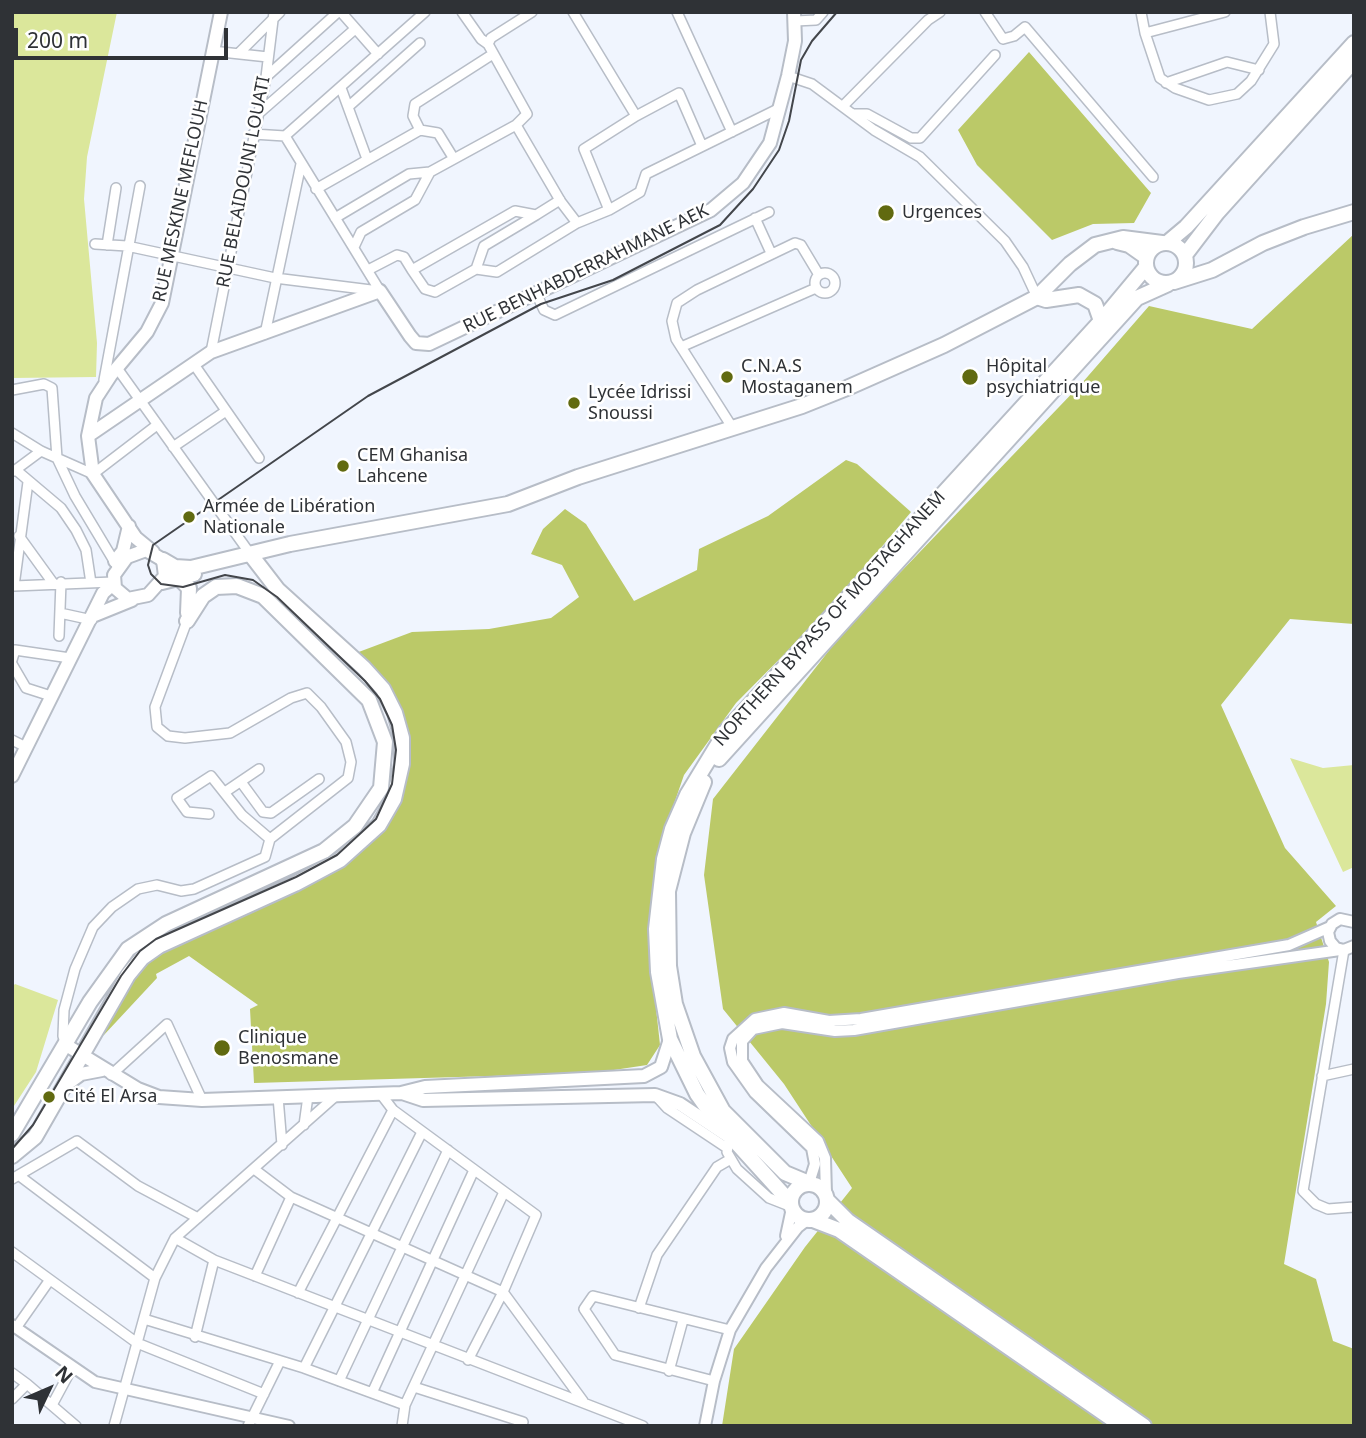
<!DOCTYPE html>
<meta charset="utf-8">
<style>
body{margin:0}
#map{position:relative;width:1366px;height:1438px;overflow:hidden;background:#f0f5fe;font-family:"Noto Sans",sans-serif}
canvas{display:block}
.frame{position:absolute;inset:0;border:14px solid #2f3236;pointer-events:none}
.north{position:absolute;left:14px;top:1354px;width:70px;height:70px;-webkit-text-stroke:5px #fff;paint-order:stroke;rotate:46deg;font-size:19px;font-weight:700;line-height:28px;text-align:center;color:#2f3236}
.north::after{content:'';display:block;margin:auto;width:24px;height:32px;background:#2f3236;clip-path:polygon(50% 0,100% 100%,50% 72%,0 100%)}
.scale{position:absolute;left:14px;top:28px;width:214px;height:32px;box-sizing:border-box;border:4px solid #2f3236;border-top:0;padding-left:9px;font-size:21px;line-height:24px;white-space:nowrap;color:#2f3236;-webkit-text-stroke:5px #fff;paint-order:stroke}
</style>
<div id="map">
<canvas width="1366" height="1438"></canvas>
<div class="frame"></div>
<div class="north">N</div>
<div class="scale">200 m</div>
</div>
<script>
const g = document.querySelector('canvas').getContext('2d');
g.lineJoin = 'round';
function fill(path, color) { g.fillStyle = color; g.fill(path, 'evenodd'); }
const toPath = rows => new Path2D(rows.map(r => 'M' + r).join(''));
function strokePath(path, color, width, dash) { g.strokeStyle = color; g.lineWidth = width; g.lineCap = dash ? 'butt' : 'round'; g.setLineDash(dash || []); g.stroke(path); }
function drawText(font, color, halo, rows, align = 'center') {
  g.font = font + ' "Noto Sans",sans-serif'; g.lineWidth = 5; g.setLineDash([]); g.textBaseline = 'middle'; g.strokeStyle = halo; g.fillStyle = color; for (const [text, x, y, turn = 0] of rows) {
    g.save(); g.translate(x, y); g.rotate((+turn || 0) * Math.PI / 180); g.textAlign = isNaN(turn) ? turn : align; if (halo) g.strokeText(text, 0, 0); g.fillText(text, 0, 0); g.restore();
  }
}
fill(toPath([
 [12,12,117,12,87,157,84,199,97,343,96,377,12,378],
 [1290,758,1323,768,1354,765,1354,867,1343,872],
 [15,984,58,1000,36,1072,12,1109,12,987]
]), '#dbe79b');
fill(toPath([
 [1029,52,1151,193,1134,223,1093,224,1052,240,977,165,958,130],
 [1354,234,1354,624,1290,619,1221,705,1285,848,1336,906,1316,922,1329,962,1326,1004,1284,1264,1316,1279,1333,1341,1354,1349,1354,1426,722,1426,734,1349,805,1247,852,1188,784,1084,723,1009,704,875,713,799,845,630,1082,383,1149,306,1252,329],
 [846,460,857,464,911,512,832,606,736,703,684,775,657,853,649,943,660,1045,647,1065,594,1073,254,1083,250,1009,258,1005,189,956,156,974,157,978,103,1036,122,993,144,962,346,863,383,829,400,798,406,777,408,745,356,653,412,632,489,629,551,618,579,597,562,565,531,554,543,529,565,509,586,524,634,601,697,570,699,549,768,516]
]), '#bbc968');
const minor = toPath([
 [341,12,378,54],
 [573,12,636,116,584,149,609,210,640,192,646,174,780,108],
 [677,12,732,132],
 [985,12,1003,39,1014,36,1025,27,1153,177],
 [1141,12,1145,33,1160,78,1175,88,1209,100,1237,94,1251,81,1274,44,1270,12],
 [795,21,816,20,823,12],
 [1145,33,1225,12],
 [488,44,491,38,532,12],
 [212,51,268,57],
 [239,53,280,12],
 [788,76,812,84,874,130,920,157,1005,241,1023,267,1037,297],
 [266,77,338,12],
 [1166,83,1227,62,1259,70],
 [341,88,367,159],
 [844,105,928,20,940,12],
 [348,107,420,43],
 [258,114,355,29],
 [854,114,867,114,911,138,920,138,995,55],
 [636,116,679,93,702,146],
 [516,125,561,202,577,223,609,210],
 [420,130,438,133,454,159],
 [253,134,285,136,380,291],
 [285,136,425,12],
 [316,189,420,130,413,116,415,104,493,54],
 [335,218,409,174,430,172,516,125,527,114,488,44,481,39,462,12],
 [755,218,771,253],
 [95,244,127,246,275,278,379,291],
 [107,245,116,188],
 [354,247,361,232,415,200,430,172],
 [476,269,497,272,577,223],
 [368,270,397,255,404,257,412,270,515,211,536,215,560,200],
 [412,270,425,289,435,292,476,269,484,246,536,215],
 '815 283a10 10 0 1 1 20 0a10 10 0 1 1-20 0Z',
 [536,293,544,310,555,315,769,212],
 [265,334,301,164],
 [681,347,816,288],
 [211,352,266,77,274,12],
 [193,363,259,458],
 [117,368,251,555],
 [104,380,140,186],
 [12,390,44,384,52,388,57,458,75,496,117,566],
 [732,427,676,339,672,321,677,303,697,290,795,243,801,245,819,275],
 [12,433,41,451,93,474,157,425],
 [173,447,226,411],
 [16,470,61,508,76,530,86,550,91,583],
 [14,471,41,451],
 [28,482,14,586,113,582],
 [19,536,53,583],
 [60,613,92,620],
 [59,636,61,582],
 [12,660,15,650,70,658],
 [12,664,26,688,51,696],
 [12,740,26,747],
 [241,782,263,812,271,813,319,779],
 [225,792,259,769],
 [209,814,187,812,177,798,211,776,242,815,270,839],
 [1344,950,1303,1191,1316,1204,1328,1209,1354,1207],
 [66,1045,63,1036,64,1010,75,969,93,927,112,907,138,889,157,885,181,891,194,889,265,857,270,839,348,778,351,762,346,742,321,707,307,693,291,698,230,733,185,738,168,736,157,727,155,707,187,621],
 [111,1075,167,1024,202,1100],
 [1322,1076,1354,1069],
 [380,1093,393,1110,536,1215,503,1292,468,1360],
 [656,1096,667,1108,727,1148],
 [278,1097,282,1145],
 [304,1125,308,1096],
 [730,1138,727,1152,737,1169,769,1198,792,1207],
 [254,1169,291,1197,503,1292,583,1401],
 [21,1177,155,1278],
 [12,1179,77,1141,138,1186,198,1218],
 [175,1238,214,1260,643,1426],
 [12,1252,137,1343,264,1394],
 [255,1276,291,1197],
 [298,1293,393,1110],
 [639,1308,657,1255,717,1167,729,1160],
 [144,1319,304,1368,405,1405],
 [16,1328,49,1281],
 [195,1337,214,1260],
 [304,1368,422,1132],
 [669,1371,683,1320],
 [12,1373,27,1384],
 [339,1381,448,1150],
 [714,1381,615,1355,584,1309,593,1296,730,1330],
 [414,1387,523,1422],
 [372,1393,474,1170],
 [12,1399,27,1384,76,1426],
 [52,1405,72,1368],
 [114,1426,155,1278,175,1238,338,1094],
 [248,1426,280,1361],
 [402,1426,405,1405,504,1192]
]);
const tertiary = toPath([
 [1354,922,1340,919,1332,924,1328,932,1330,941,1336,948,1344,950,1354,946],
 [809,1183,815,1164,812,1148,755,1093,733,1062,730,1048,733,1039,755,1019,784,1013,829,1021,861,1019,1289,945,1330,927],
 [826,1194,825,1158,818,1141,758,1085,742,1061,742,1041,753,1029,782,1023,835,1031,854,1030,1178,973,1340,950],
 [786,1236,792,1208],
 [12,1325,95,1382,289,1426],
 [705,1426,714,1381,730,1330,766,1268,798,1227,807,1220]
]);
const secondary = toPath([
 [88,436,211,352,380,291,410,336,416,343,429,344,711,210,743,183,770,143,788,76,795,41,794,12],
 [146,550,163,560,165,576,148,595,128,599,115,588,114,575,127,557,146,550],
 [153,552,136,538,93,474,88,436,96,398,111,375,147,332,162,303,221,12],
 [115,561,123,551,129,526],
 [95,615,132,600],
 [12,776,103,593,113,584],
 [66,1045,138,1089,159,1097,202,1100,401,1093,425,1087,644,1076,661,1067,670,1039],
 [66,1085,81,1074,102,1070],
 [402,1093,423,1100,655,1095,680,1104,728,1136]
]);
const primary = toPath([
 [1117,242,1129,245,1146,257],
 [1174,282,1212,270,1263,243,1304,227,1354,212],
 [163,560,175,567,191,568,290,544,508,504,578,477,802,406,847,388,944,345,1037,297,1070,264,1095,245,1123,238,1162,243],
 [171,578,181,580,189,588,188,613],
 [162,582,194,574],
 [12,1134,90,1002,128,949,166,924,324,851,355,826,381,788,385,742,369,700,263,596,237,586,216,587,203,596,187,621],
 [12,1156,35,1137,128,975,142,958,159,946,295,884,340,860,379,825,394,799,402,764,402,738,395,713,383,689,364,668,278,590,251,555]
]);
const trunk = toPath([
 '1146 263a20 20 0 1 1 40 0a20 20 0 1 1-40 0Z',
 [1167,243,1186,227,1354,43],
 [1185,255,1217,213,1354,61],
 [1037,297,1046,300,1079,295,1095,304,1101,321],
 [719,759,1137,298,1168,284],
 [704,782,683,833,668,891,669,966,675,1004,693,1056,723,1111,785,1173,809,1183],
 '791 1202a18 18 0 1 1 36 0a18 18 0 1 1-36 0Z',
 [828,1201,848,1221,1144,1426],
 [791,1203,714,1118,697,1094,670,1039,658,972,656,929,664,859,672,829,687,795,726,731,1101,321,1146,267],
 [813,1220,839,1230,1122,1426]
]);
strokePath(minor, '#b7bdc7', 12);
strokePath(tertiary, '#b7bdc7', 14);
strokePath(secondary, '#b7bdc7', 16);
strokePath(primary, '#b7bdc7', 18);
strokePath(trunk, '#b7bdc7', 18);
strokePath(minor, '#fff', 9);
strokePath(tertiary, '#fff', 10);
strokePath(secondary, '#fff', 12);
strokePath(primary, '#fff', 14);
strokePath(trunk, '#fff', 14);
strokePath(toPath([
 [12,1149,33,1125,121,976,140,951,156,939,296,877,337,855,376,819,392,784,396,750,392,725,380,699,365,681,277,597,253,580,225,575,183,587,161,584,151,574,148,565,153,545,368,396,541,304,613,280,720,225,753,189,779,150,789,121,801,60,812,41,837,12]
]), '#43464b', 2);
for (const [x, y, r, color] of [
 [886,213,9,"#616a10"],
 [727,377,7,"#616a10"],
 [970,377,9,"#616a10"],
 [574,403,7,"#616a10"],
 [343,466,7,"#616a10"],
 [189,517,7,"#616a10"],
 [222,1048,9,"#616a10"],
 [49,1097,7,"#616a10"]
]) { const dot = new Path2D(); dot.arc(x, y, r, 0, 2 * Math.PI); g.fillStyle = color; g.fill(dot); strokePath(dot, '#fff', 2.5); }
drawText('18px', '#2f3236', '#fff', [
 ["RUE BELAIDOUNI LOUATI",244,182,-79],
 ["RUE MESKINE MEFLOUH",181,201,-78],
 ["RUE BENHABDERRAHMANE AEK",586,269,-26],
 ["NORTHERN BYPASS OF MOSTAGHANEM",830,619,-48]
]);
drawText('18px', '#2f3236', '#fff', [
 ["Urgences",902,213],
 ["C.N.A.S",741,367],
 ["Mostaganem",741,388],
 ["Hôpital",986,367],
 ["psychiatrique",986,388],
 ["Lycée Idrissi",588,393],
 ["Snoussi",588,414],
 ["CEM Ghanisa",357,456],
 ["Lahcene",357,477],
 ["Armée de Libération",203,507],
 ["Nationale",203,528],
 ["Clinique",238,1038],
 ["Benosmane",238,1059],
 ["Cité El Arsa",63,1097]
], 'left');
</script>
